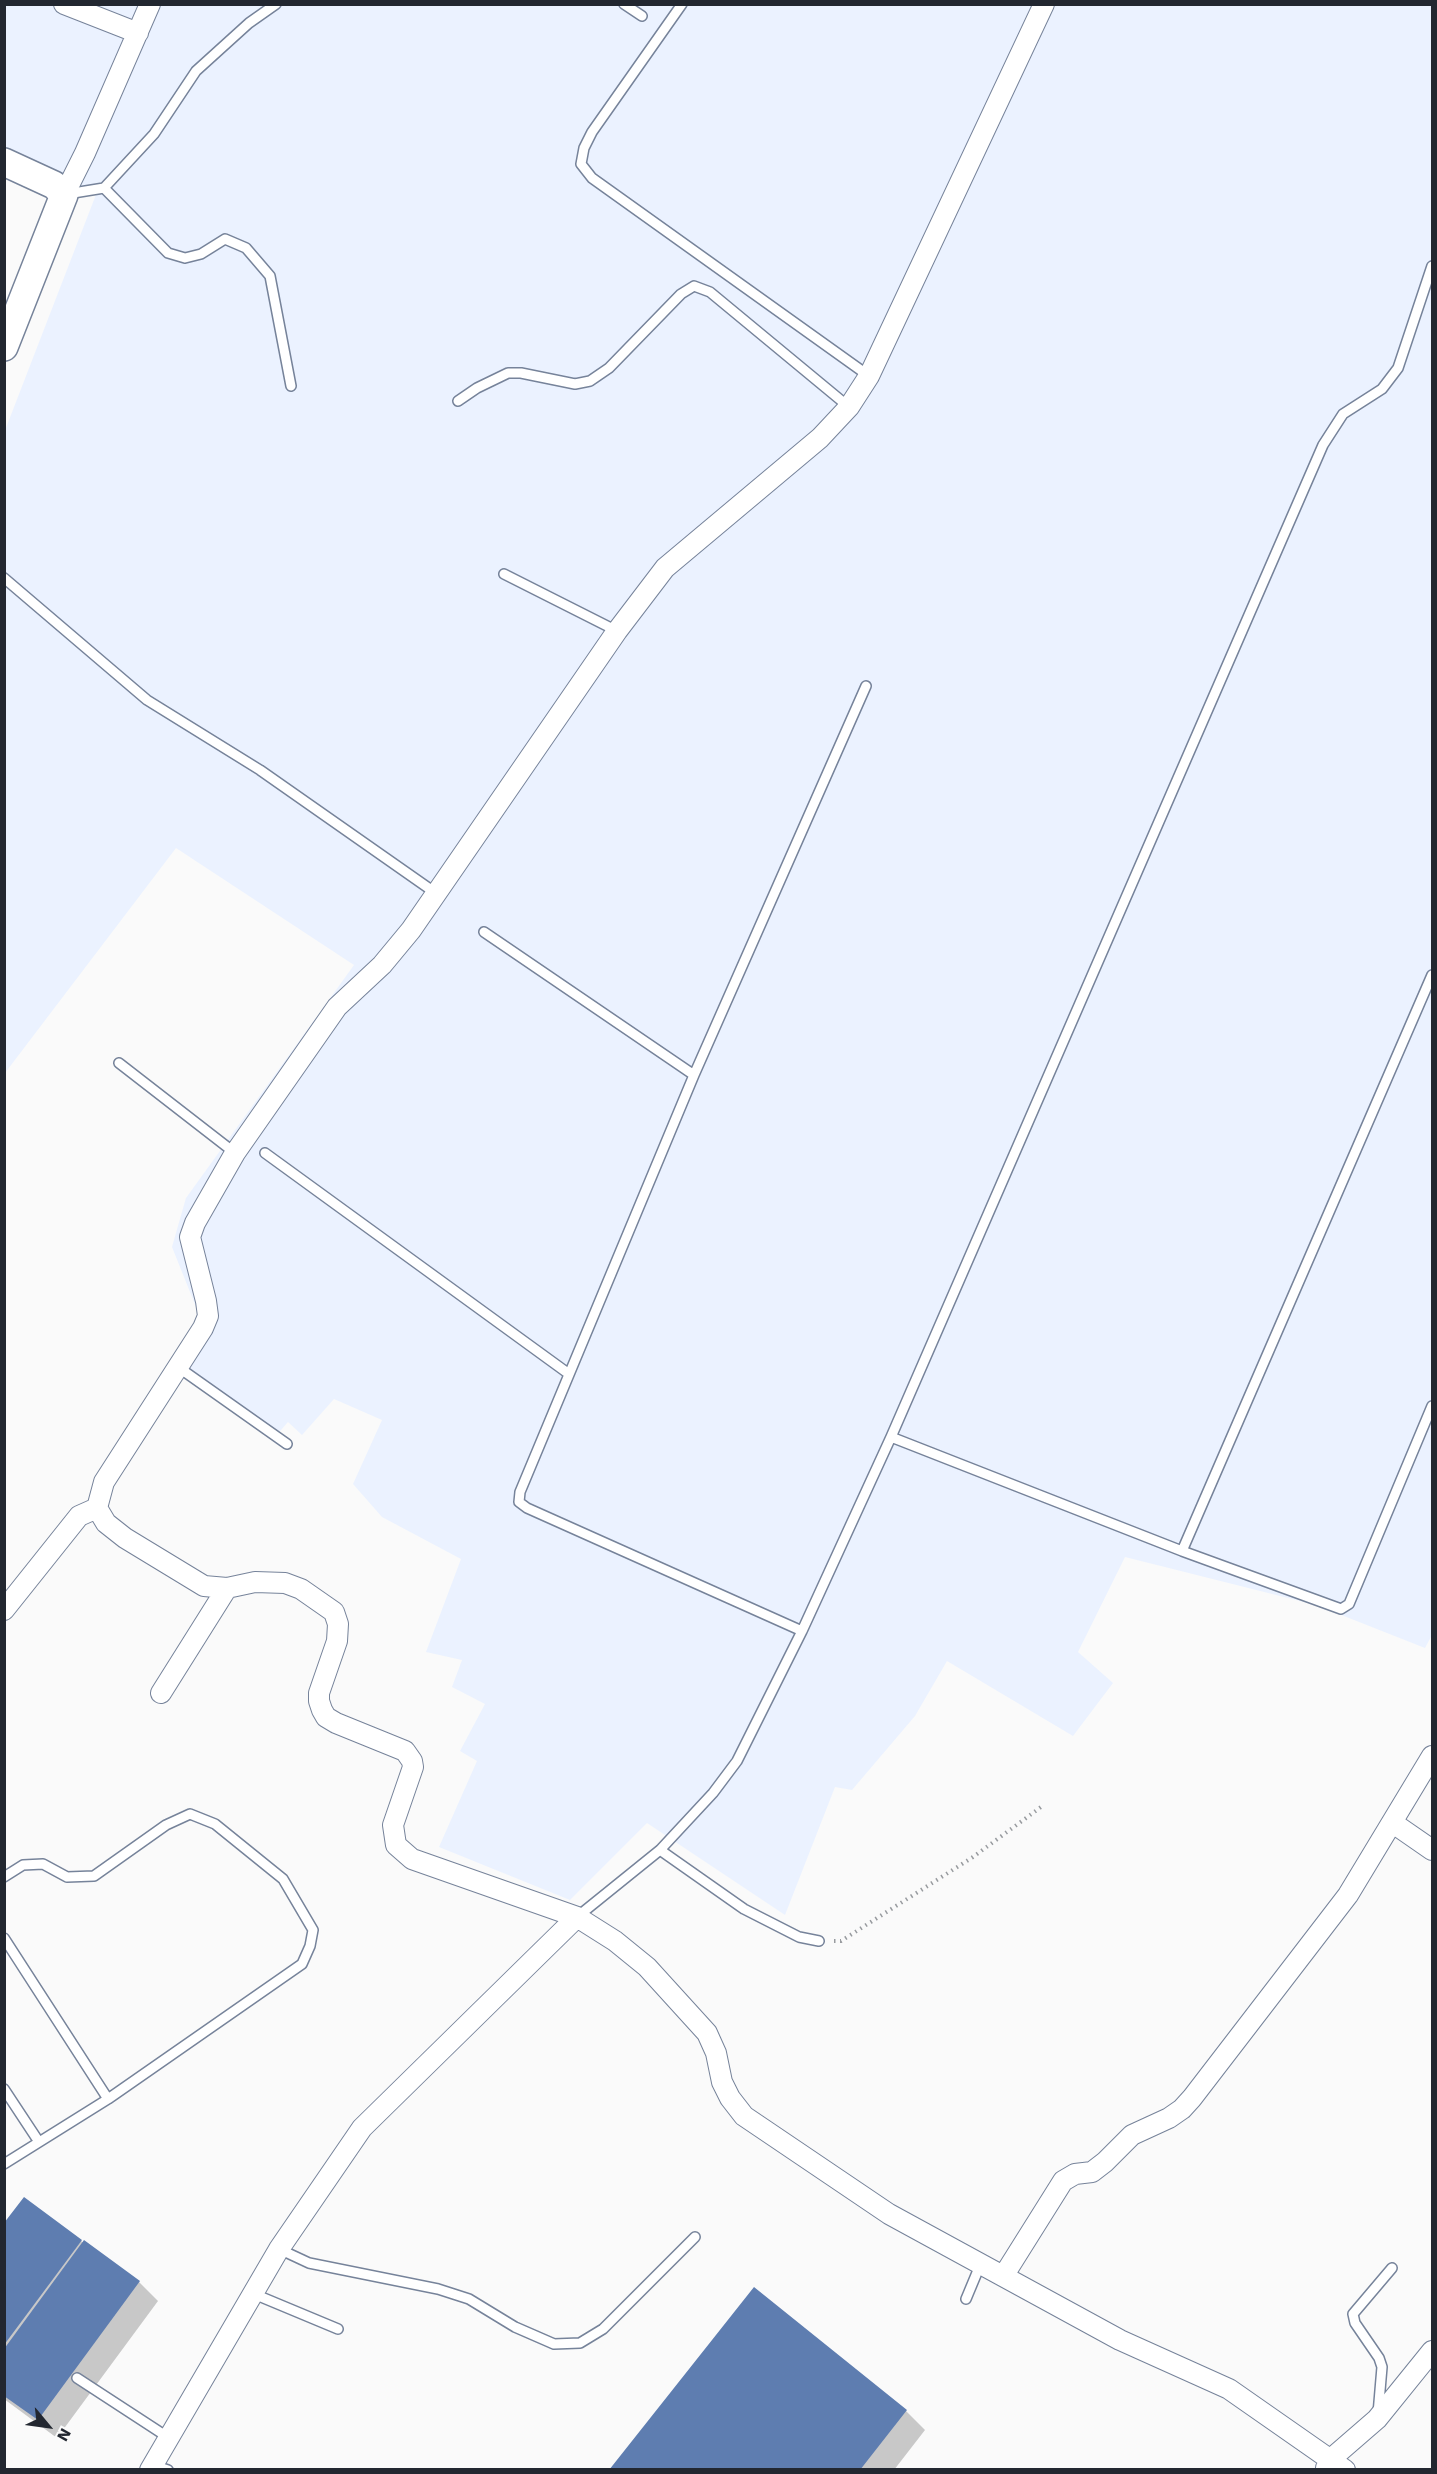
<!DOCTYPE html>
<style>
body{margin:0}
#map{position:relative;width:1437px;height:2474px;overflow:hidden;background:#fafafa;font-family:"Work Sans",sans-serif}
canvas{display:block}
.frame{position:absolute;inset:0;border:6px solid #222730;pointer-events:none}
.north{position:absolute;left:18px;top:2396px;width:60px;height:60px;-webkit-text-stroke:4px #fafafa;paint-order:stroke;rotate:119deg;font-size:16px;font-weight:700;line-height:24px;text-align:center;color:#222730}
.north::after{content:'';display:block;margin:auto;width:21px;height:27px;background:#222730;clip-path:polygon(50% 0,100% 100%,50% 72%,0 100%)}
</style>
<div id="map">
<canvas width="1437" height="2474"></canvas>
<div class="frame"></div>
<div class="north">N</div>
</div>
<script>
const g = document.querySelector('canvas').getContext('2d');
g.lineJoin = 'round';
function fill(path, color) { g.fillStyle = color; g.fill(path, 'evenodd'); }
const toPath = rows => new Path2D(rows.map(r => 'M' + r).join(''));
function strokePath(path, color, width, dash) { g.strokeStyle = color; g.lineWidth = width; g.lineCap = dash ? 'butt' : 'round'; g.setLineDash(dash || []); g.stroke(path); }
fill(toPath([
 [5,5,1432,5,1432,1635,1425,1648,1316,1605,1125,1557,1078,1652,1113,1683,1073,1736,947,1661,915,1716,852,1790,835,1787,785,1915,647,1823,570,1900,439,1847,477,1761,460,1751,485,1704,452,1687,462,1660,426,1652,461,1559,382,1517,353,1484,382,1420,334,1399,302,1435,288,1422,274,1438,169,1364,200,1317,172,1247,186,1198,354,965,176,848,5,1073,4,433,97,192,54,185,5,154]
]), '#ebf2ff');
fill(toPath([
 [4,2226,81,2241,139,2282,158,2301,57,2438,4,2399],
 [755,2289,906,2411,925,2430,894,2470,611,2470]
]), '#0003');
fill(toPath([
 [24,2197,82,2240,4,2345,4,2223],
 [84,2240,140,2281,38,2420,4,2396,4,2349],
 [754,2287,907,2410,860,2470,609,2470]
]), '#5e7db0');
const lane = toPath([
 [624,4,642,16],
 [682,4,592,132,584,148,581,164,592,178,869,376],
 [104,188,168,253,185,258,201,254,225,239,246,248,270,276,291,386],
 [67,194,104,188,154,134,196,71,249,23,276,4],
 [458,401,477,388,508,373,521,373,575,384,590,381,609,368,681,294,694,286,710,292,849,407],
 [504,574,617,631],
 [4,578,147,700,260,770,437,894],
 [484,932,694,1075],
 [119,1063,235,1153],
 [265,1153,569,1374],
 [178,1367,287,1444],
 [891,1437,1182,1551,1341,1609,1349,1604,1432,1406],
 [1182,1551,1432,975],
 [802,1631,527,1508,519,1502,520,1492,694,1075,866,686],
 [660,1850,744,1909,799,1937,819,1941],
 [4,1877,23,1865,43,1864,67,1877,94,1876,166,1825,190,1814,215,1824,283,1879,313,1930,310,1946,302,1964,108,2099,4,2164],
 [577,1917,660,1850,713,1793,737,1761,802,1631,891,1437,1323,445,1343,414,1382,389,1398,368,1432,266],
 [4,1938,108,2099],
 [4,2089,39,2142],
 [279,2249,309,2263,438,2289,469,2299,515,2327,554,2344,580,2343,603,2329,695,2237],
 [254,2294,338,2329],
 [966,2299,981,2263],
 [77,2378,169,2438],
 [1378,2414,1382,2367,1379,2358,1355,2323,1353,2314,1392,2268],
 [153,2465,168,2470]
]);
const street = toPath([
 [64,4,138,33],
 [1044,4,869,376,849,407,820,438,665,568,617,631,411,930,382,965,337,1007,235,1153,195,1223,190,1237,206,1301,208,1316,203,1328,104,1482,97,1508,106,1523,125,1538,204,1586,227,1588,255,1582,285,1583,301,1589,334,1612,338,1624,337,1641,319,1693,319,1701,322,1710,326,1717,336,1723,405,1751,412,1761,413,1767,393,1825,396,1845,412,1859,577,1917,615,1941,647,1967,707,2033,716,2053,722,2082,730,2098,744,2116,889,2214,1120,2340,1229,2389,1345,2470],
 [64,195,85,153,150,4],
 [4,1610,79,1516,97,1508],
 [161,1693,227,1588],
 [1393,1823,1432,1850],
 [1004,2275,1063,2181,1075,2174,1092,2172,1105,2162,1132,2135,1169,2118,1182,2109,1192,2098,1348,1895,1432,1756],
 [1326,2468,1332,2458,1377,2419,1432,2351],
 [150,2470,279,2249,362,2128,577,1917]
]);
const secondary = toPath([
 [4,162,54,185,64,195,4,347]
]);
strokePath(lane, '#76839a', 12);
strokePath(street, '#76839a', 22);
strokePath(secondary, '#76839a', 30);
strokePath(toPath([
 [834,1941,841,1941,973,1857,1041,1807]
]), '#989b9f', 4, [1.5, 4.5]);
strokePath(lane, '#fff', 9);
strokePath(street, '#fff', 20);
strokePath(secondary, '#fff', 27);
</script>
